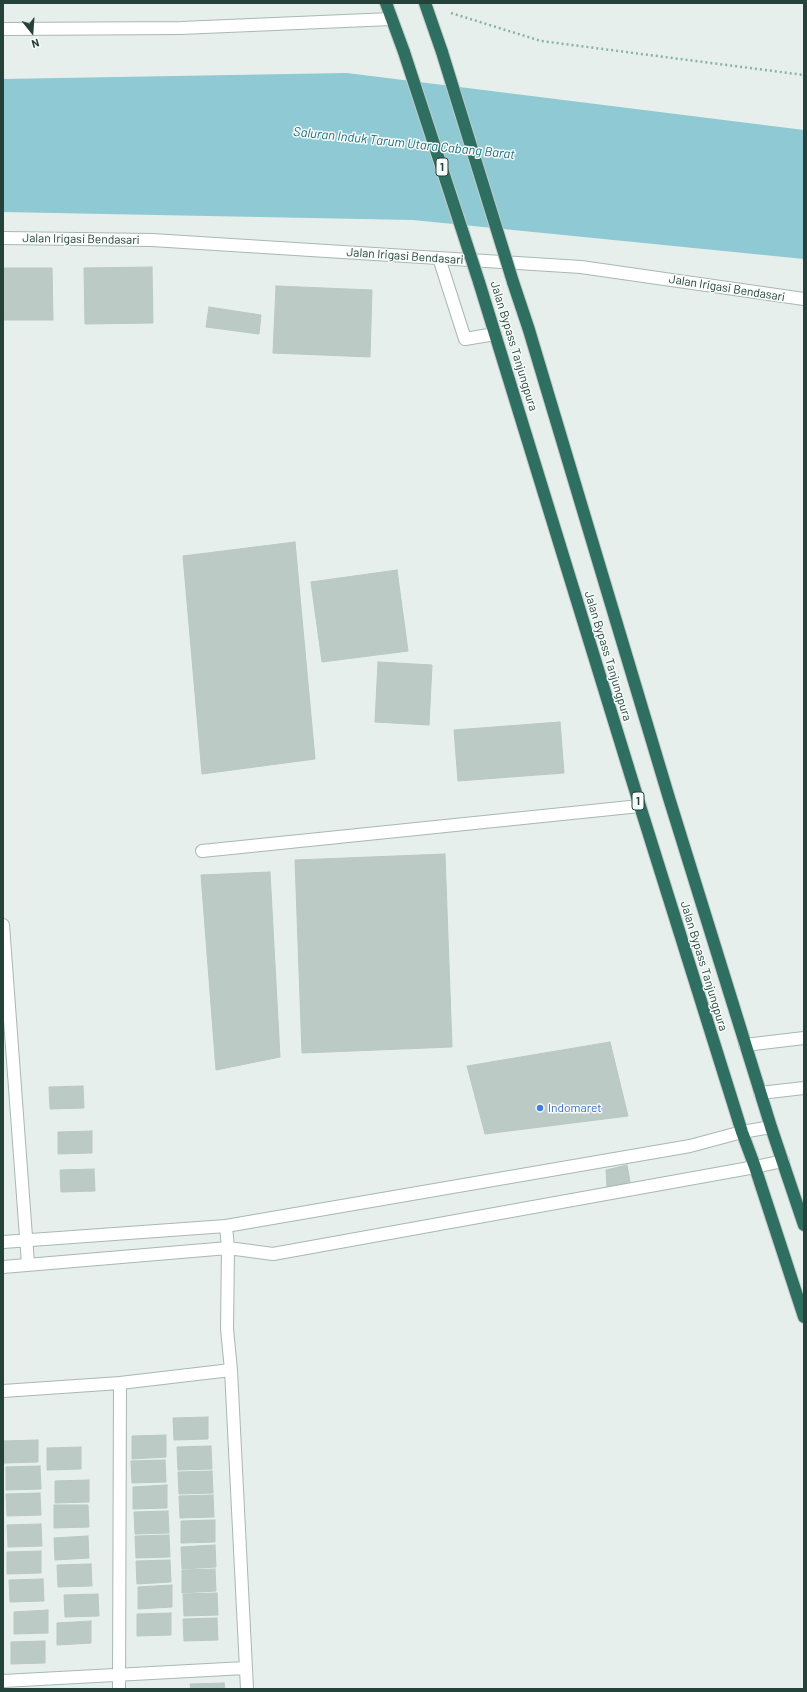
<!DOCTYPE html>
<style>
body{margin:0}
#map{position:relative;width:807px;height:1692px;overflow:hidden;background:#e6efeb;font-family:Barlow,sans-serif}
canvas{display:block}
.frame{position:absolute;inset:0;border:4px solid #24423a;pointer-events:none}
.north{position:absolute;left:12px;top:12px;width:40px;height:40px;-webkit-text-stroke:3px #f7fbf9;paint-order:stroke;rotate:163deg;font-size:11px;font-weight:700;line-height:16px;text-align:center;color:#24423a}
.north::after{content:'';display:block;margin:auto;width:14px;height:18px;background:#24423a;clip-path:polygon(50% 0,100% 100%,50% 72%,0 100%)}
</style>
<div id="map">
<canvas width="807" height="1692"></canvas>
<div class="frame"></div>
<div class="north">N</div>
</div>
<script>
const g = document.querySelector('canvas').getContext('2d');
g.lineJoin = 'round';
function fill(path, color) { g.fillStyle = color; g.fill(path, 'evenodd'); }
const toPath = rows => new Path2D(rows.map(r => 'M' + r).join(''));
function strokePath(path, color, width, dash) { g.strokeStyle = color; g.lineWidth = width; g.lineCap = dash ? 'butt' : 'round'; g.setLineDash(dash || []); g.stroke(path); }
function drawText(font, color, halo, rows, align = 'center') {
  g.font = font + ' Barlow,sans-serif'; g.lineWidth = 3; g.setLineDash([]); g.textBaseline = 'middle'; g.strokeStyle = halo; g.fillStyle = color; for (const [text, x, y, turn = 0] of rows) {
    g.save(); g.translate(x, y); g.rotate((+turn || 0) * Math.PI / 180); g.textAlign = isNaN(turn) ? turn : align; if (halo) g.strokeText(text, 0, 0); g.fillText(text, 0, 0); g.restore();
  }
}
fill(toPath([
 [347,73,804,130,804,259,413,220,3,212,3,79]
]), '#8ec9d4');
const building = toPath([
 [152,267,153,323,85,324,84,268,152,267],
 [3,268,52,268,53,320,3,320,3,268],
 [276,286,372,290,370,357,273,353,276,286],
 [209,307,261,315,259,334,206,327,209,307],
 [295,542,315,759,202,774,183,556,295,542],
 [397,570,408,651,322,662,311,582,397,570],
 [378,662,432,665,429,725,375,722,378,662],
 [560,722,564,773,458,781,454,730,560,722],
 [445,854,452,1047,302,1053,295,860,445,854],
 [270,872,280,1057,216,1070,201,875,270,872],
 [610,1042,628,1116,485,1134,467,1066,610,1042],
 [83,1086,84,1108,50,1109,49,1087,83,1086],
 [92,1131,92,1153,58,1154,58,1132,92,1131],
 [627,1165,631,1187,607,1189,606,1170,627,1165],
 [94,1169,95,1191,61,1192,60,1170,94,1169],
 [208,1417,208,1439,174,1440,173,1418,208,1417],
 [166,1435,166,1457,132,1459,132,1436,166,1435],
 [38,1440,38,1462,4,1463,3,1441,38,1440],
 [211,1446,212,1469,178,1470,177,1447,211,1446],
 [81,1447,81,1469,47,1470,47,1448,81,1447],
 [165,1460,166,1482,132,1483,131,1461,165,1460],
 [40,1466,41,1489,6,1490,6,1467,40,1466],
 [212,1471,213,1493,179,1494,178,1472,212,1471],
 [89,1480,89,1502,55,1503,55,1481,89,1480],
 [167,1485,167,1508,133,1509,133,1487,167,1485],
 [40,1493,41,1515,7,1516,6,1494,40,1493],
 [213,1495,214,1517,180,1518,179,1496,213,1495],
 [54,1505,88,1505,89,1527,54,1528,54,1505],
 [168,1511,169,1533,135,1534,134,1512,168,1511],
 [215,1520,215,1542,181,1543,181,1521,215,1520],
 [41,1524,42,1546,8,1547,7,1525,41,1524],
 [169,1535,170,1557,136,1558,135,1536,169,1535],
 [88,1536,89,1558,55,1560,54,1538,88,1536],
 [215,1545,216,1567,182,1569,181,1547,215,1545],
 [41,1551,41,1573,7,1574,7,1552,41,1551],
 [170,1560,171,1582,137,1584,136,1561,170,1560],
 [91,1564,92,1586,58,1587,57,1565,91,1564],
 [215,1569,216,1591,182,1593,182,1570,215,1569],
 [43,1579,44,1601,10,1602,9,1580,43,1579],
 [172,1585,172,1607,138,1609,138,1587,172,1585],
 [217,1593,218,1615,184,1616,183,1594,217,1593],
 [98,1594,99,1616,65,1617,64,1595,98,1594],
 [48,1610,48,1633,14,1634,14,1612,48,1610],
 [171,1613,171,1635,137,1636,137,1614,171,1613],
 [217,1618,218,1640,184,1641,183,1619,217,1618],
 [91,1621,91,1643,57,1645,57,1623,91,1621],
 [45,1641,45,1663,11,1664,11,1642,45,1641],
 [224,1683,225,1689,191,1689,190,1684,224,1683]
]);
fill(building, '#bbcac4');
strokePath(building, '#b8c9c2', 1);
const minor = toPath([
 [3,29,181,28,391,19],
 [3,238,152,240,581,267,804,299],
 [439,258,465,339,495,334],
 [202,851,640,806],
 [3,925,28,1264],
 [745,1045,804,1038],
 [760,1093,804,1088],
 [226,1226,690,1146,742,1132,771,1127],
 [3,1242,226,1226,228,1248,227,1329,231,1370,247,1689],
 [3,1267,228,1248,273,1254,755,1167,783,1161],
 [3,1391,120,1383,231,1370],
 [3,1681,245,1668],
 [119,1689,120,1383]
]);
const highway = toPath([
 [386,3,404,52],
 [425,3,442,52],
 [479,282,640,806,742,1132,755,1167,804,1317],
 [513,282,529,330,669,798,771,1127,804,1225]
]);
strokePath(minor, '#a8b8b2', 14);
strokePath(highway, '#c2cac8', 14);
strokePath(toPath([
 [451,13,541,41,804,75]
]), '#86b3a5', 2.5, [2, 3]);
strokePath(minor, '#fff', 12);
strokePath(highway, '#2f6f62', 12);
const highwayBridge = toPath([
 [404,52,479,282],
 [442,52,513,282]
]);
strokePath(highwayBridge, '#c2cac8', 14, []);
strokePath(highwayBridge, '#2f6f62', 12);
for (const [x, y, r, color] of [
 [540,1108,4,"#3f7fe0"]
]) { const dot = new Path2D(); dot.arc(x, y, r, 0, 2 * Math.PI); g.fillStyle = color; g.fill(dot); strokePath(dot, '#f7fbf9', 1.5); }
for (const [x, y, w] of [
 [442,167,12],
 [638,801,12]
]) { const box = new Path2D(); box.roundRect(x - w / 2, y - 9, w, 18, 3); g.fillStyle = '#f7fbf9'; g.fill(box); strokePath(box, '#24423a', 1); }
drawText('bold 11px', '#24423a', null, [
 ["1",442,167],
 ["1",638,801]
]);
drawText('12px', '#24423a', '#f7fbf9', [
 ["Jalan Irigasi Bendasari",81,239,1],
 ["Jalan Irigasi Bendasari",405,256,4],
 ["Jalan Irigasi Bendasari",727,288,9],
 ["Jalan Bypass Tanjungpura",514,346,73],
 ["Jalan Bypass Tanjungpura",608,656,73],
 ["Jalan Bypass Tanjungpura",704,966,73]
]);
drawText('12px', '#366cbe', '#f7fbf9', [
 ["Indomaret",548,1108]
], 'left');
drawText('italic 13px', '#1c6f80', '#f7fbf9', [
 ["Saluran Induk Tarum Utara Cabang Barat",404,143,6]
]);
</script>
